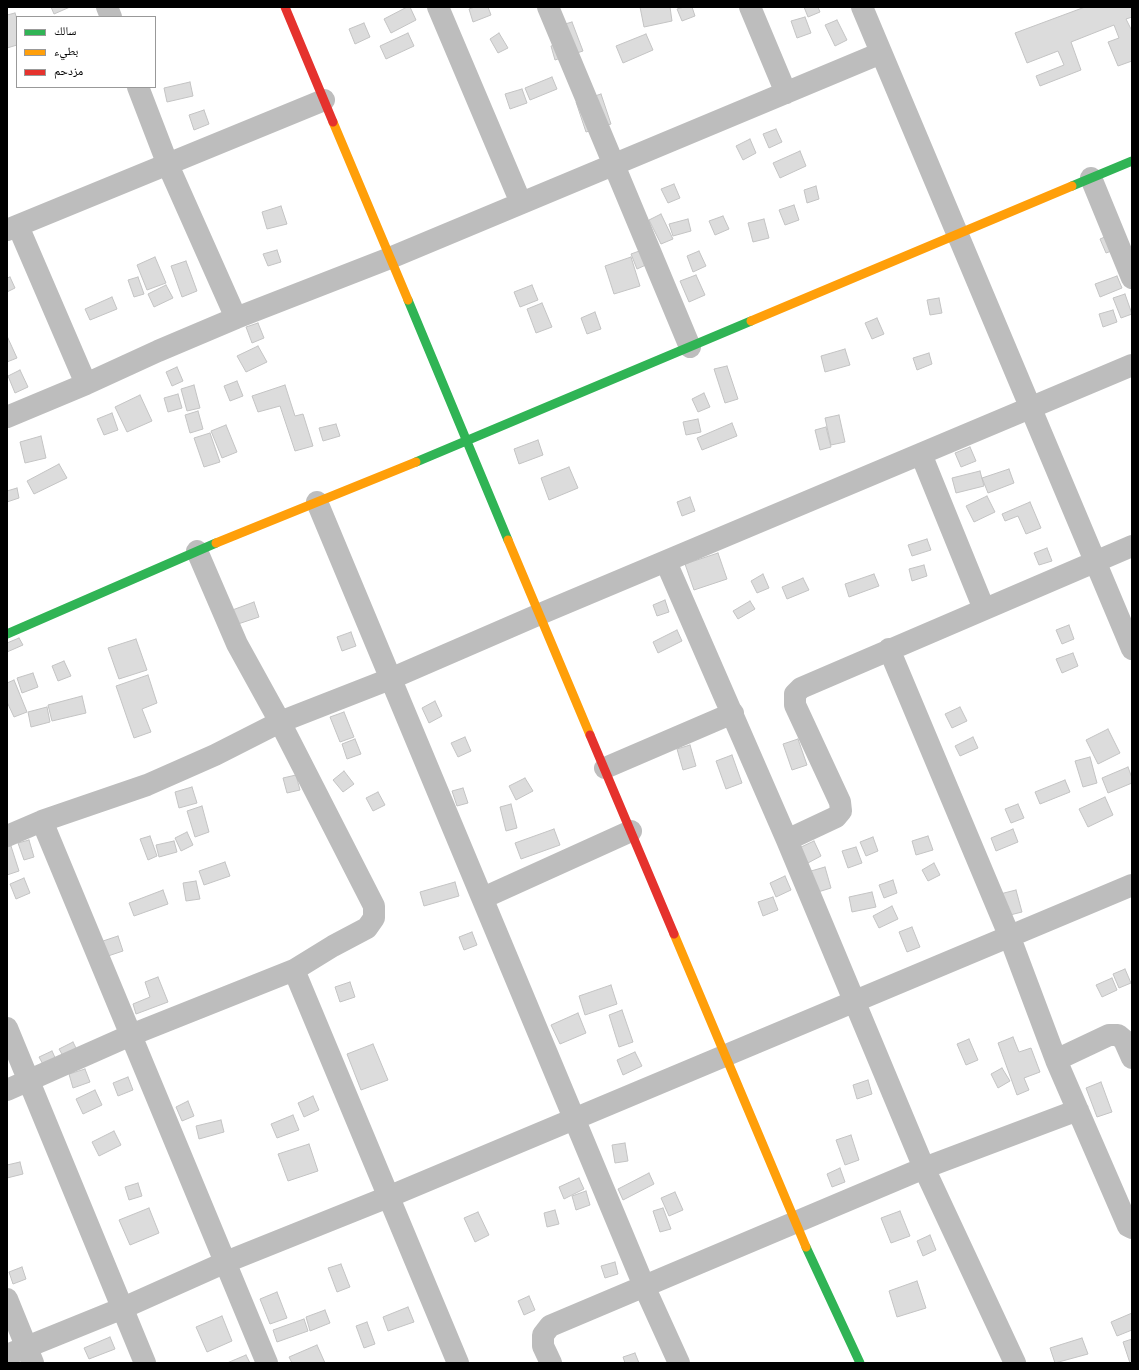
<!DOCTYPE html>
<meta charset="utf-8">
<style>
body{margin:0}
#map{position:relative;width:1139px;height:1370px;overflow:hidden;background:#fff;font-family:Barlow,"Noto Naskh Arabic",sans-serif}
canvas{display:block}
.frame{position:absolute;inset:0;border:8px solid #000;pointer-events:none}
.legend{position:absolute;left:16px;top:16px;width:140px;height:72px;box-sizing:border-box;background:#fff;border:1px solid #999;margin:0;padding:5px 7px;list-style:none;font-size:12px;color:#000}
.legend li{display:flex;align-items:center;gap:8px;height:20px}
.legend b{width:20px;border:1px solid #999}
</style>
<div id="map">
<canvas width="1139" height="1370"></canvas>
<div class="frame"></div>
<ul class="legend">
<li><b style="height:5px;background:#30b455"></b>سالك</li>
<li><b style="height:5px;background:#ff9f0a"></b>بطيء</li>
<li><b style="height:5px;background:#e5322d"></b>مزدحم</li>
</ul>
</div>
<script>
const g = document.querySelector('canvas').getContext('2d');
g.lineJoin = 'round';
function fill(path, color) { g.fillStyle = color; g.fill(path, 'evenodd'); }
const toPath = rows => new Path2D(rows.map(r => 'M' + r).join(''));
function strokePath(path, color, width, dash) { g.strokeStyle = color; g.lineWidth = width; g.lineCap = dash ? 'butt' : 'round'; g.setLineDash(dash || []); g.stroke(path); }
const building = toPath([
 [51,7,70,7,54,14,51,7],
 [407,7,410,7,416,20,391,33,384,19,407,7],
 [475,7,488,7,491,15,473,22,469,9,475,7],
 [640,7,670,7,672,21,644,27,640,7],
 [684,7,692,7,695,16,682,21,677,9,684,7],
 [804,7,818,7,820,12,808,17,804,7],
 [1085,7,1132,7,1132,17,1126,19,1132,31,1132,61,1118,66,1108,42,1119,38,1114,25,1071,42,1081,70,1040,86,1036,76,1064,65,1058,51,1027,63,1015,33,1085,7],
 [15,13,17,19,17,45,7,48,7,15,15,13],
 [805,17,811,33,797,38,791,21,805,17],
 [837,20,847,40,835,46,825,25,837,20],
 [572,22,583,51,555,60,551,46,563,43,558,26,572,22],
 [364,23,370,37,355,44,349,29,364,23],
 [408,33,414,46,386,59,380,46,408,33],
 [499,33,508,48,498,53,490,39,499,33],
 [646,34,653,50,623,63,616,46,646,34],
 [552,77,557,89,530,100,525,88,552,77],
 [190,82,193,96,167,102,164,88,190,82],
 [522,89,527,103,510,109,505,94,522,89],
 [601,94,611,124,586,132,576,102,601,94],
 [204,110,209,124,194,130,189,115,204,110],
 [776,129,782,142,769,148,763,134,776,129],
 [750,139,756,153,743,160,736,146,750,139],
 [800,151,806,166,780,178,773,163,800,151],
 [674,184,680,198,668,203,661,189,674,184],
 [816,186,819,199,807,203,804,190,816,186],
 [794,205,799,220,785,225,779,210,794,205],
 [281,206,287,224,267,229,262,212,281,206],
 [661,214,673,239,661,244,649,220,661,214],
 [723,216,729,229,715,235,709,221,723,216],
 [688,219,691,231,673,236,669,224,688,219],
 [764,219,769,238,753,242,748,223,764,219],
 [1114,233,1120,248,1106,253,1100,239,1114,233],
 [277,250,281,262,268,266,263,254,277,250],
 [642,250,648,264,637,269,631,254,642,250],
 [699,251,706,266,693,272,687,256,699,251],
 [155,257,166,283,147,290,137,265,155,257],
 [631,257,640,286,614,294,605,266,631,257],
 [186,261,197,291,182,297,171,266,186,261],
 [696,275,705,295,689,302,680,281,696,275],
 [1117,276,1122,288,1100,297,1095,284,1117,276],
 [10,277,15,288,7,292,7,278,10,277],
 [138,277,144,294,134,297,128,280,138,277],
 [166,285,173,298,154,307,148,294,166,285],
 [532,285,538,300,520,307,514,292,532,285],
 [1125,294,1132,314,1121,318,1113,298,1125,294],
 [112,297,117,309,90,320,85,309,112,297],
 [939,298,942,313,930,315,927,300,939,298],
 [542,303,552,327,536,333,527,309,542,303],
 [1113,310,1117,322,1103,327,1099,314,1113,310],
 [595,312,601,329,587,334,581,318,595,312],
 [877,318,884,334,872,339,865,323,877,318],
 [258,323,264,338,252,343,246,327,258,323],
 [7,336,17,358,7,362,7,336],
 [258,346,267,362,246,372,237,356,258,346],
 [845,349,850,365,825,372,821,356,845,349],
 [929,353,932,364,917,370,913,358,929,353],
 [727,366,738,399,725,403,714,369,727,366],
 [177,367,183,381,172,386,166,372,177,367],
 [20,370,28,387,15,393,8,376,20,370],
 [237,381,243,396,230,401,224,386,237,381],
 [194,385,200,408,187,411,181,389,194,385],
 [285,385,295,416,303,414,313,446,295,451,280,406,258,412,252,396,285,385],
 [704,393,710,407,698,412,692,399,704,393],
 [178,394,182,408,168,412,164,398,178,394],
 [140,395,152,421,127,432,115,407,140,395],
 [198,411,203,429,190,433,185,415,198,411],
 [112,413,118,430,104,435,97,419,112,413],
 [839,415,845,442,831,445,825,418,839,415],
 [698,419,701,432,686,435,683,422,698,419],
 [732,423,737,436,702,450,697,438,732,423],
 [336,424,340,436,323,441,319,428,336,424],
 [226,425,237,452,222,458,211,431,226,425],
 [826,427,831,447,820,450,815,430,826,427],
 [210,433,220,462,204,467,194,438,210,433],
 [41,436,46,458,25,463,20,442,41,436],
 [538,440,543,455,519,464,514,449,538,440],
 [970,447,976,461,961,467,955,453,970,447],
 [59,464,67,478,34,494,27,481,59,464],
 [569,467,578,488,549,500,541,478,569,467],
 [1009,469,1014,483,988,493,982,478,1009,469],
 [980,471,984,486,956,493,952,478,980,471],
 [17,488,19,498,7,502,7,491,17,488],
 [987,496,995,512,974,522,966,506,987,496],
 [690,497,695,511,682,516,677,502,690,497],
 [1030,502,1041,528,1026,534,1018,516,1005,521,1002,514,1030,502],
 [927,539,931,550,912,556,908,545,927,539],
 [1047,548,1052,561,1039,565,1034,553,1047,548],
 [718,553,727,579,694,590,685,564,718,553],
 [924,565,927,576,912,581,909,569,924,565],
 [763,574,769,588,757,593,751,581,763,574],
 [874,574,879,586,849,597,845,584,874,574],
 [803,578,809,590,787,599,782,587,803,578],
 [665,600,669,612,657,616,653,605,665,600],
 [750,601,755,609,738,619,733,611,750,601],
 [254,602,259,617,232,626,227,612,254,602],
 [1069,625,1074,639,1062,644,1056,630,1069,625],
 [677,630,682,641,658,653,653,642,677,630],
 [351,632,356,646,342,651,337,637,351,632],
 [19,638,23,645,7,652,7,643,19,638],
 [136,639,147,670,119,679,108,648,136,639],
 [1073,653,1078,666,1062,673,1056,659,1073,653],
 [64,661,71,676,58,681,52,666,64,661],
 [33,673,38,687,22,693,17,678,33,673],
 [148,675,157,703,142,709,151,732,134,738,116,686,148,675],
 [14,680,27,712,14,717,7,702,7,683,14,680],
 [82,696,86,713,52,721,48,705,82,696],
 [435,701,442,716,429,723,422,708,435,701],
 [47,707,50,722,31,727,28,712,47,707],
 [960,707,967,721,952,728,945,714,960,707],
 [344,712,354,737,340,742,330,717,344,712],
 [1108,729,1120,753,1098,764,1086,740,1108,729],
 [465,737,471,751,458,757,451,743,465,737],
 [973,737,978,748,960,756,955,746,973,737],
 [355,739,361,754,347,759,342,744,355,739],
 [798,739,807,765,792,770,783,744,798,739],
 [690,745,696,766,683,770,677,749,690,745],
 [732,755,742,783,726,789,716,761,732,755],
 [1090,757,1097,783,1083,787,1075,761,1090,757],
 [1128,767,1132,778,1132,783,1108,793,1102,778,1128,767],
 [344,771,354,784,343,792,333,780,344,771],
 [296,775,300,790,287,793,283,778,296,775],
 [525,778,533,791,516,800,509,786,525,778],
 [1065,780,1070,792,1040,804,1035,792,1065,780],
 [192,787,197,803,179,808,175,792,192,787],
 [463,788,468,803,457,806,452,791,463,788],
 [378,792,385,805,373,811,366,798,378,792],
 [1105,797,1113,815,1088,827,1079,809,1105,797],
 [511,804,517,828,506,831,500,807,511,804],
 [1018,804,1024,818,1011,823,1005,809,1018,804],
 [202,806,209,832,195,837,187,811,202,806],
 [554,829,560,845,521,859,515,843,554,829],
 [1013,829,1018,842,996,851,991,838,1013,829],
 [187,832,193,845,181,851,175,838,187,832],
 [150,836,157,856,148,860,140,839,150,836],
 [928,836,933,850,916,855,912,841,928,836],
 [873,837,878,851,866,856,860,842,873,837],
 [29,840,34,857,24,860,18,843,29,840],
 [174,841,177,852,159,857,156,845,174,841],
 [814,841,821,856,806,864,799,848,814,841],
 [11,846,19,871,7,875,7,847,11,846],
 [856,847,862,863,848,868,842,851,856,847],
 [225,862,230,876,204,885,199,871,225,862],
 [934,863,940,875,928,881,922,870,934,863],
 [825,867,831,888,818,892,811,871,825,867],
 [785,876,791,890,776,897,770,883,785,876],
 [24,878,30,893,16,899,10,884,24,878],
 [893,880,897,893,884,898,879,885,893,880],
 [196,881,200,899,186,901,183,883,196,881],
 [455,882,459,896,424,906,420,892,455,882],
 [163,890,168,904,134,916,129,903,163,890],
 [1016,890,1022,912,1006,916,1000,894,1016,890],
 [872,892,876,907,852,912,849,897,872,892],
 [773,897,778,910,763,916,758,902,773,897],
 [892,906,898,919,879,928,873,916,892,906],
 [912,927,920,947,907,952,899,932,912,927],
 [472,932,477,945,464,950,459,937,472,932],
 [118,936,123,951,108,956,103,941,118,936],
 [1125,969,1131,983,1119,988,1113,974,1125,969],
 [158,977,168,1002,136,1014,133,1004,150,997,145,982,158,977],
 [1112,978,1117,990,1102,997,1096,985,1112,978],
 [350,982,355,997,340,1002,335,987,350,982],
 [611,985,617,1004,585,1015,579,996,611,985],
 [622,1010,633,1042,619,1047,609,1015,622,1010],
 [578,1013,586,1033,560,1044,551,1025,578,1013],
 [1013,1037,1019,1052,1031,1048,1040,1072,1024,1078,1029,1090,1017,1095,998,1043,1013,1037],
 [969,1039,978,1060,966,1065,957,1044,969,1039],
 [73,1042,79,1054,66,1061,59,1049,73,1042],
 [373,1044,388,1080,361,1090,347,1054,373,1044],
 [52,1051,58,1064,46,1070,39,1057,52,1051],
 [635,1052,642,1066,623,1075,617,1060,635,1052],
 [1002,1068,1010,1081,998,1088,991,1074,1002,1068],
 [85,1069,90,1082,73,1088,69,1074,85,1069],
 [128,1077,133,1090,118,1096,113,1083,128,1077],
 [868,1080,872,1094,857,1099,853,1085,868,1080],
 [1101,1082,1112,1112,1097,1117,1086,1088,1101,1082],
 [95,1090,102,1105,83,1114,76,1099,95,1090],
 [313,1096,319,1110,304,1117,298,1103,313,1096],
 [188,1101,194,1116,182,1121,176,1107,188,1101],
 [293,1115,299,1130,277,1138,271,1124,293,1115],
 [221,1120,224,1132,199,1139,196,1126,221,1120],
 [114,1131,121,1145,99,1156,92,1142,114,1131],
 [851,1135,859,1160,845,1165,836,1140,851,1135],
 [625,1143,628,1161,615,1163,612,1145,625,1143],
 [309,1144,318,1171,288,1181,278,1154,309,1144],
 [20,1162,23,1174,7,1178,7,1165,20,1162],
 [840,1168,845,1182,832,1187,827,1174,840,1168],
 [649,1173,654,1184,623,1200,618,1189,649,1173],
 [579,1178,584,1189,564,1199,559,1187,579,1178],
 [138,1183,142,1196,129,1200,125,1187,138,1183],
 [586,1191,590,1205,576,1210,572,1196,586,1191],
 [675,1192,683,1210,669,1216,661,1198,675,1192],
 [149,1208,159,1233,130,1245,119,1220,149,1208],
 [663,1208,671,1229,660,1232,653,1211,663,1208],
 [555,1210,559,1224,547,1227,544,1213,555,1210],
 [900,1211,910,1236,891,1243,881,1218,900,1211],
 [478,1212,489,1235,475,1242,464,1218,478,1212],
 [930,1235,936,1250,923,1256,917,1241,930,1235],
 [615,1262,618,1274,605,1278,601,1266,615,1262],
 [341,1264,350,1287,337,1292,328,1268,341,1264],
 [22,1267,26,1279,13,1284,9,1272,22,1267],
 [917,1281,926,1308,897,1317,889,1291,917,1281],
 [277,1292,287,1318,270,1324,260,1299,277,1292],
 [529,1296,535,1310,524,1315,518,1301,529,1296],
 [408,1307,414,1322,388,1331,383,1317,408,1307],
 [325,1310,330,1323,310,1331,306,1317,325,1310],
 [1132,1313,1132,1330,1117,1336,1111,1322,1132,1313],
 [222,1316,232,1341,207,1352,196,1327,222,1316],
 [304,1319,308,1331,277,1342,273,1330,304,1319],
 [367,1322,375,1344,364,1348,356,1326,367,1322],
 [110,1337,115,1349,89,1359,84,1348,110,1337],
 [1082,1338,1088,1354,1055,1363,1050,1348,1082,1338],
 [1132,1339,1132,1363,1130,1363,1123,1342,1132,1339],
 [317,1345,325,1363,292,1363,289,1357,317,1345],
 [635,1353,639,1363,625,1363,623,1357,635,1353],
 [246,1355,250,1363,227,1363,246,1355]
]);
fill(building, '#dcdcdc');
strokePath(building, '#c4c4c4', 1);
strokePath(toPath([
 [107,7,111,17],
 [438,7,521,203],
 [548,7,690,347],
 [750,7,786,93],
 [862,7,1132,649],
 [138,87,168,165,236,318],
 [1091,178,1132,278],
 [18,226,86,384],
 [7,230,324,100],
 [7,417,86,384,158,351,236,318,390,258,881,53],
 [921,454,984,609],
 [317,502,644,1286,679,1363],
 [666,562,787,840,924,1168,1015,1363],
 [889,649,1009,935,1056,1060,1128,1226,1132,1228],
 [605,768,733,713],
 [42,821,267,1363],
 [7,836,42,821,147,785,215,755,280,722,390,679,540,614,1132,365],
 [787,840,836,817,841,811,840,802,795,705,795,694,801,688,1132,546],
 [483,898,631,831],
 [294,970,458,1363],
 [7,1028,145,1363],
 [1056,1060,1109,1035,1118,1035,1124,1040,1132,1058],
 [7,1090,131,1035,294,970,333,946,367,928,374,918,374,906,280,722,237,644,197,551],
 [7,1299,33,1363],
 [7,1355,123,1308,226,1262,388,1197,1132,885],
 [551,1363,543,1346,543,1335,550,1326,924,1168,1078,1110]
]), '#bdbdbd', 22);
strokePath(toPath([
 [1072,186,1132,161],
 [408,300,508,540],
 [416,462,751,321],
 [7,634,216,543],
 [806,1247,860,1363]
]), '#30b455', 9);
strokePath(toPath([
 [333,122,408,300],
 [751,321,1072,186],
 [508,540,590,735],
 [216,543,416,462],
 [674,934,806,1247]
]), '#ff9f0a', 9);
strokePath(toPath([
 [285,7,333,122],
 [590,735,674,934]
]), '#e5322d', 9);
</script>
